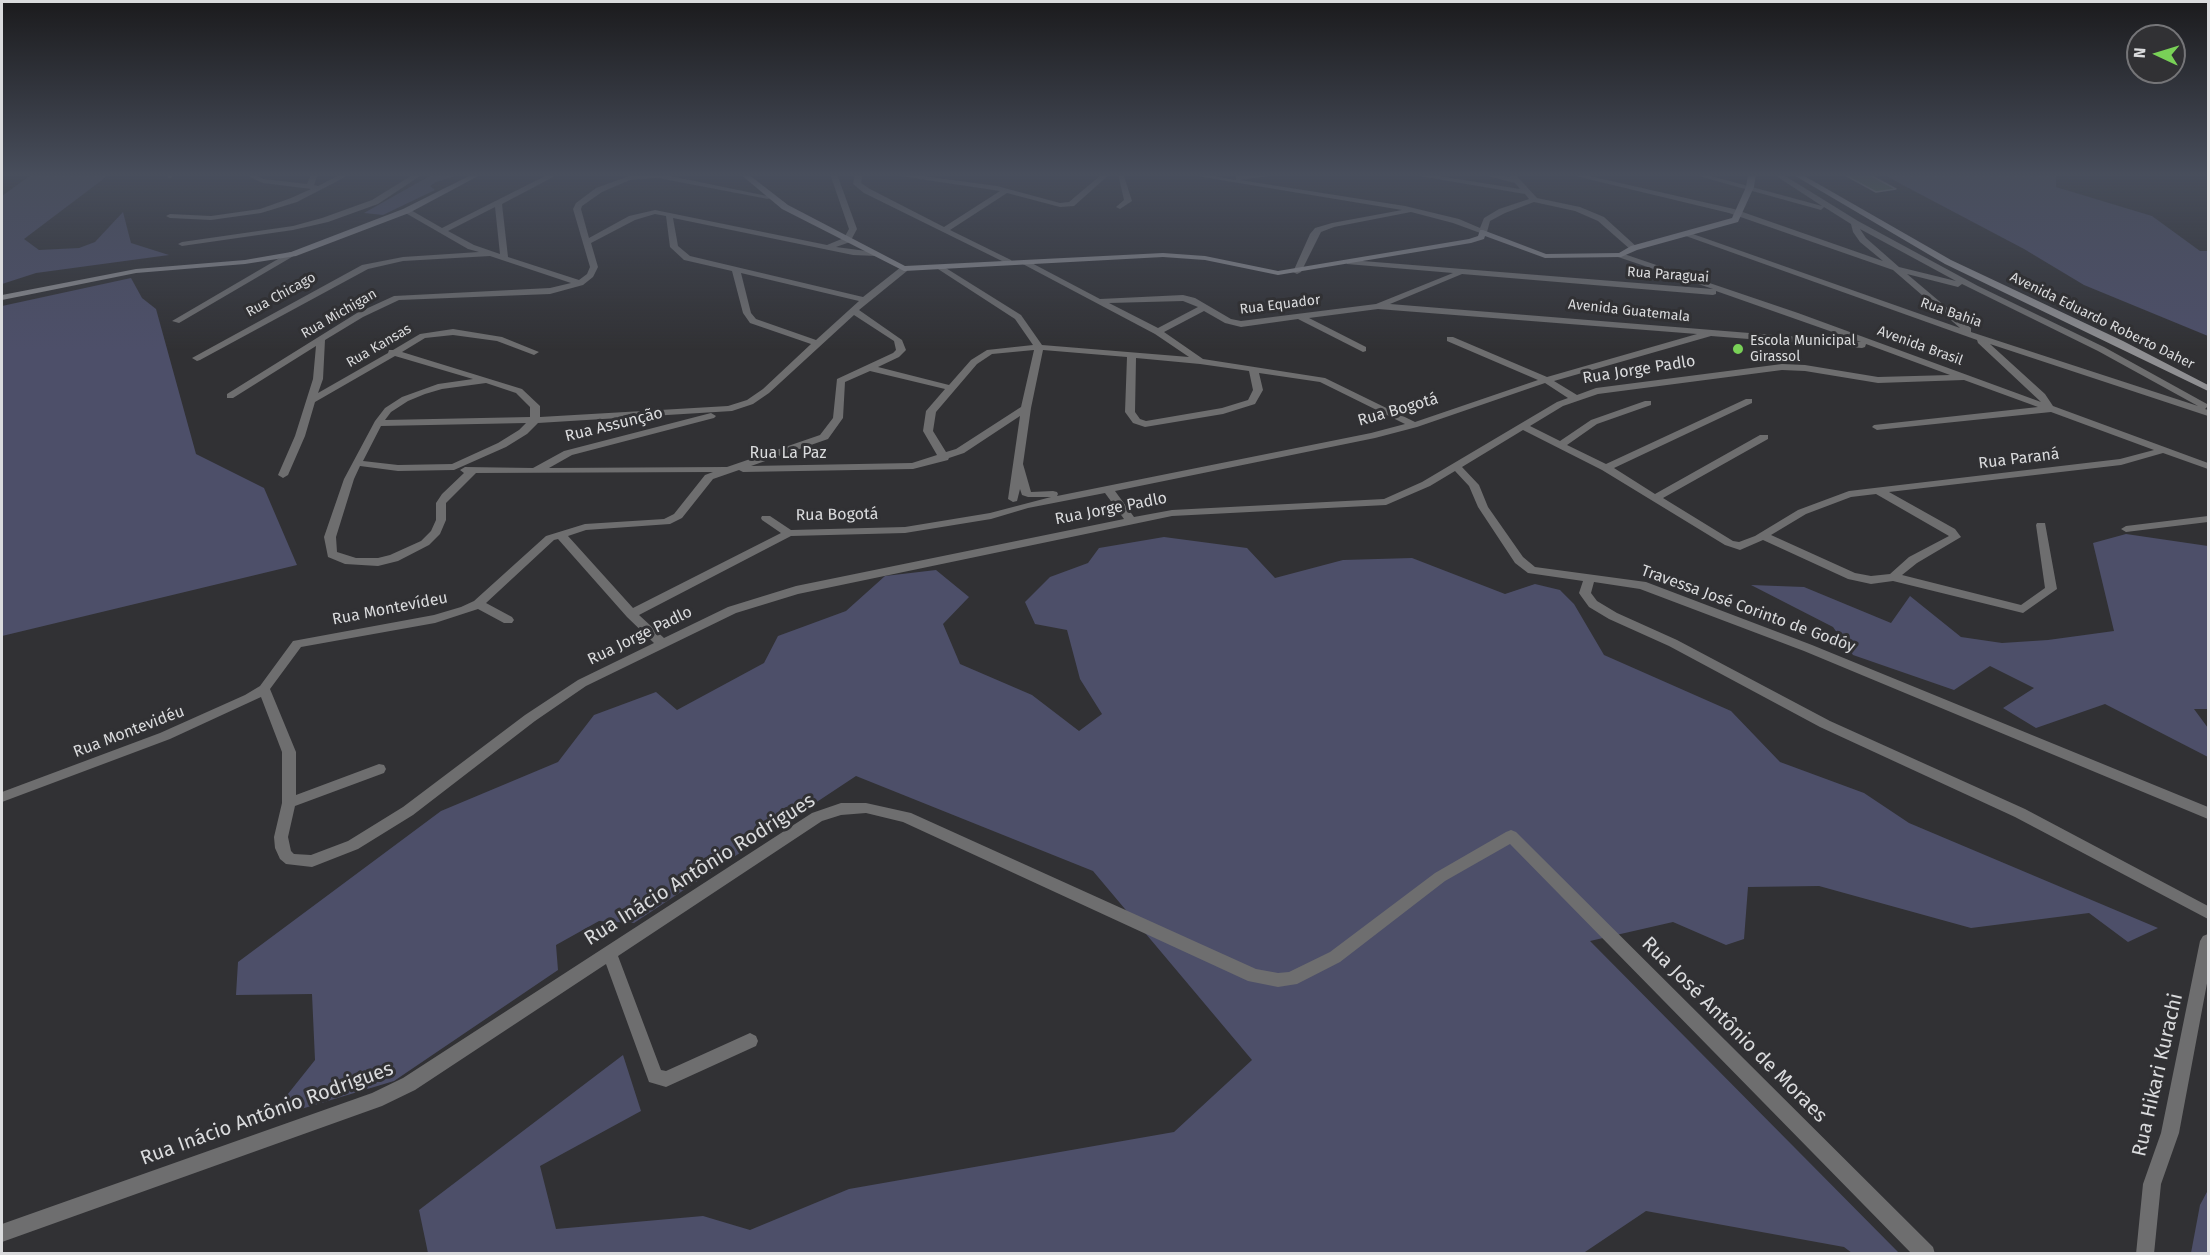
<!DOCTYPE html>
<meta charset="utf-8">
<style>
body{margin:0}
#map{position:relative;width:2210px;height:1255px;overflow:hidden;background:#313134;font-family:"Fira Sans",sans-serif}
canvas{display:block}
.frame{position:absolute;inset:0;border:3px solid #dadbdd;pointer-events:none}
.north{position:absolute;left:2126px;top:24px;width:60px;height:60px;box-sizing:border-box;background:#313134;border:2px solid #757578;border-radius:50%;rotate:274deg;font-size:16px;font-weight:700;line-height:24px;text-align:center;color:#dadbdd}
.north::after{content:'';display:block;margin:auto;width:21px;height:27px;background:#79d157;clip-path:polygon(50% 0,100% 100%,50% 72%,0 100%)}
</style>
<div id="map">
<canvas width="2210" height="1255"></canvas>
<div class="frame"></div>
<div class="north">N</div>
</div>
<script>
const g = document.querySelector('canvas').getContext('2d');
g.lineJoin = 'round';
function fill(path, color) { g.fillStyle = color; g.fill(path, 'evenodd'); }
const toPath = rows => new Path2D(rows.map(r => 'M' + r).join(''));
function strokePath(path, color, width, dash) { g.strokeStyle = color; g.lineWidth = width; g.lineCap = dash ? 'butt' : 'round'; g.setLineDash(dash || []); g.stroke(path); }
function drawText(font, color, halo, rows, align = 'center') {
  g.font = font + ' "Fira Sans",sans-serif'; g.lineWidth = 6; g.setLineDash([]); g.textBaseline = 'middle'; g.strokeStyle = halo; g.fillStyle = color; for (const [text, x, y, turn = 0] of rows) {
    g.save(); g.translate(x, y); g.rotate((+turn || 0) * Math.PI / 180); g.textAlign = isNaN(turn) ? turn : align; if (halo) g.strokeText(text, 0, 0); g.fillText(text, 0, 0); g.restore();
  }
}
fill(toPath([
 [32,174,110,174,24,239,39,250,79,248,95,242,123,212,131,243,169,255,36,273,2,284,2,196],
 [433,174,463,174,436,182,430,186,435,190,383,215,364,213],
 [1882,174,2056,174,2056,187,2152,216,2200,251,2208,251,2208,336,2084,285,2024,249],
 [131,278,142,298,156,309,196,454,264,488,297,565,2,636,2,306],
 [2126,534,2208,546,2208,709,2194,709,2208,728,2208,757,2105,704,2036,728,2003,708,2034,688,1990,666,1954,690,1853,655,1833,627,1751,585,1804,587,1891,623,1910,596,1961,637,2002,643,2048,640,2114,631,2093,543],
 [1164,537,1247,548,1275,578,1343,560,1412,558,1505,594,1535,584,1560,590,1574,604,1604,655,1731,711,1780,762,1864,793,1909,823,2158,928,2128,942,2089,913,1971,928,1819,886,1748,887,1744,939,1726,945,1673,922,1590,941,1900,1254,1852,1253,1844,1247,1646,1211,1582,1254,428,1253,419,1210,623,1055,641,1111,540,1166,556,1229,703,1216,750,1230,849,1189,1174,1132,1252,1060,1093,871,856,776,634,923,599,921,556,945,558,970,394,1081,268,1119,315,1060,312,994,236,995,238,962,441,811,558,762,594,715,656,692,677,710,764,663,778,636,846,611,885,576,936,570,969,597,943,624,960,664,1032,695,1079,731,1102,714,1080,679,1067,630,1035,624,1025,602,1050,577,1088,563,1099,548],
 [2208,1190,2208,1253,2191,1253,2200,1205]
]), '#4d4f69');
const building = toPath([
 [1843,174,1868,174,1896,189,1876,192,1843,174]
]);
fill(building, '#536e49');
strokePath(building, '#8a8c89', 1.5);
fill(toPath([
 [168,174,175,174,171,178,168,178,168,174],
 [243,174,253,174,264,179,307,184,311,174,318,174,314,185,318,186,341,174,351,174,297,202,261,213,211,220,170,218,166,216,170,214,211,216,260,209,291,198,311,189,263,183,243,174],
 [414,174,423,174,378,204,328,222,293,230,182,246,178,244,182,242,293,226,322,218,372,200,414,174],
 [549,174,559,174,502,204,508,257,579,280,587,274,590,267,573,209,576,203,596,188,629,176,661,174,772,197,768,199,658,178,630,180,602,192,582,206,581,209,589,238,629,216,655,210,827,245,844,238,849,229,830,174,837,174,857,229,850,242,836,247,874,252,878,254,877,256,853,255,673,218,678,246,690,256,863,297,901,267,907,267,907,271,859,310,902,340,906,350,899,357,878,367,949,385,971,360,987,350,1033,345,1015,319,938,269,937,267,941,265,1021,315,1042,345,1189,357,1155,334,1019,262,1026,260,1100,299,1183,295,1195,298,1231,319,1241,321,1376,304,1453,273,1347,264,1346,262,1350,260,1713,289,1618,257,1617,255,1621,253,1798,313,2041,402,1978,343,1977,340,1683,235,1690,233,1960,328,1893,270,1729,213,1567,174,1581,174,1734,209,1883,261,1860,242,1853,232,1851,224,1824,207,1821,210,1691,174,1704,174,1822,206,1773,174,1782,174,1858,221,1978,286,2104,347,2207,404,2208,406,2205,409,2208,410,2208,416,1990,344,2045,394,2053,406,2208,463,2208,469,2163,453,2121,465,1889,492,1955,529,1961,537,1917,563,1902,575,2021,605,2045,588,2036,525,2037,523,2045,523,2057,589,2023,613,1893,581,1871,584,1848,579,1763,540,1740,550,1725,545,1602,470,1523,430,1462,467,1479,485,1488,507,1523,557,1535,567,1646,582,1812,645,2208,807,2208,819,1804,651,1640,589,1594,582,1591,593,1597,601,1617,613,1677,640,1830,721,2025,809,2208,906,2208,919,2015,817,1820,727,1669,646,1609,619,1589,607,1581,596,1579,593,1583,581,1528,573,1515,563,1478,507,1469,486,1455,471,1430,486,1386,505,1172,516,798,594,736,613,586,686,535,721,413,815,358,849,312,867,286,864,280,859,275,848,274,837,282,803,282,752,261,697,170,739,2,802,2,792,160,733,245,695,260,686,293,641,434,615,461,607,474,601,546,536,585,524,664,519,674,514,705,475,713,472,476,473,446,503,446,520,440,534,429,545,398,561,378,566,345,564,328,557,324,537,344,479,375,421,385,408,402,397,438,384,473,379,395,356,315,402,305,436,288,475,283,478,278,475,295,436,313,379,316,346,233,398,227,398,227,394,357,313,394,296,550,288,571,283,490,256,403,261,368,269,200,360,197,361,192,358,362,265,403,257,479,252,468,249,402,211,409,209,442,228,549,174],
 [495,207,500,254,474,245,448,231,495,207],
 [655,214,666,216,670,247,684,260,732,271,743,313,750,323,811,344,763,389,747,400,728,406,540,417,540,406,522,389,402,352,425,338,453,335,497,341,534,355,539,352,502,337,453,329,420,334,393,350,389,350,388,353,318,393,323,379,325,340,363,317,399,300,550,294,583,285,593,277,598,267,591,243,635,220,655,214],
 [1860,229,1956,281,1899,267,1866,238,1860,229],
 [741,273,859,301,816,340,756,319,751,313,741,273],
 [1462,274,1713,295,1716,294,1716,291,1861,342,1390,304,1462,274],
 [1907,274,1958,287,1962,284,2098,351,2198,406,1971,332,1971,328,1907,274],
 [1183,301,1198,307,1158,328,1109,303,1183,301],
 [1378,309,1697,334,1547,377,1453,337,1447,337,1447,341,1538,380,1415,422,1325,378,1203,359,1164,332,1204,311,1225,323,1241,327,1298,319,1363,352,1366,351,1366,347,1309,318,1378,309],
 [854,315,894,341,896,350,893,353,837,379,833,418,820,435,727,467,549,468,572,455,714,418,716,416,711,413,564,451,533,468,465,467,460,470,464,473,442,494,436,503,436,520,431,531,421,541,390,555,378,558,356,558,337,552,336,537,354,479,360,466,398,471,454,470,506,447,527,434,538,423,732,411,753,404,769,393,854,315],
 [1711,336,1862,348,1865,347,1866,344,1950,375,1878,377,1805,365,1782,364,1596,388,1577,395,1554,381,1711,336],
 [1034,350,1021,407,956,449,946,452,933,431,936,412,977,364,992,354,1034,350],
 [1043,350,1127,357,1125,412,1133,423,1145,427,1223,414,1255,404,1263,390,1259,373,1320,382,1405,424,1371,433,1057,496,1058,494,1057,492,1053,491,1031,492,1023,464,1031,408,1043,350],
 [1136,358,1200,364,1249,371,1253,390,1248,400,1222,408,1146,421,1140,419,1135,412,1136,358],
 [1782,370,1805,371,1878,383,1964,380,2038,407,1874,425,1872,427,1877,430,2051,412,2154,450,2120,459,1849,491,1798,510,1755,536,1739,542,1733,541,1663,498,1768,439,1768,435,1760,435,1655,494,1614,468,1752,403,1752,399,1746,399,1606,464,1567,445,1597,424,1651,405,1651,401,1645,401,1591,420,1560,441,1530,426,1563,406,1598,394,1782,370],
 [870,371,945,389,926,411,923,431,937,455,912,463,751,466,828,439,843,418,845,382,870,371],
 [486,383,516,393,530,407,530,417,385,420,391,412,408,401,425,394,442,389,486,383],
 [1545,383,1568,398,1557,402,1422,482,1384,499,1172,510,1134,517,1115,491,1375,438,1417,427,1545,383],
 [1020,416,1008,499,1013,502,1017,501,1020,489,1022,495,1028,497,1051,497,990,513,905,527,791,530,770,516,762,516,761,518,762,520,781,533,633,608,568,536,586,530,670,524,682,518,713,479,739,470,743,472,913,469,948,460,949,458,964,453,1020,416],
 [526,423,519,430,498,443,452,464,398,465,363,461,381,426,526,423],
 [1105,493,1124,519,796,586,728,607,664,638,639,615,791,536,905,533,991,519,1028,508,1105,493],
 [1876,494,1949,536,1909,557,1890,574,1871,576,1855,573,1771,535,1806,514,1851,497,1876,494],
 [558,539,627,617,654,643,578,680,525,715,403,807,348,841,311,855,294,854,291,851,288,837,295,806,384,773,386,769,384,765,379,764,296,795,296,752,270,689,301,647,435,623,478,609,504,623,512,623,514,620,512,617,486,603,554,540,558,539],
 [855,174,863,174,861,183,870,189,944,227,1000,191,886,174,909,174,997,186,1060,203,1069,202,1102,174,1110,174,1074,206,1060,207,1007,193,950,230,1011,260,1012,262,1008,264,864,193,853,184,855,174],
 [1118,174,1124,176,1132,201,1120,209,1116,207,1124,200,1118,174],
 [1184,174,1204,174,1236,180,1236,176,1239,176,1286,174,1240,180,1405,206,1459,219,1480,228,1484,218,1499,209,1529,199,1525,194,1407,174,1427,174,1520,189,1515,183,1479,174,1495,174,1510,177,1508,174,1515,174,1537,198,1580,207,1604,217,1638,248,1631,250,1598,221,1575,211,1534,202,1505,213,1490,221,1487,232,1483,234,1453,223,1411,212,1334,227,1321,232,1301,272,1297,274,1293,272,1310,234,1315,228,1332,223,1402,210,1184,174],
 [290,252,297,254,179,323,172,321,290,252],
 [2208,516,2208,522,2126,532,2121,529,2126,526,2208,516],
 [841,803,866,803,911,813,1256,969,1278,973,1289,972,1330,952,1435,873,1506,832,1511,830,1516,832,1933,1247,1935,1254,1912,1254,1510,844,1445,881,1340,962,1297,984,1278,987,1248,981,903,822,866,813,841,815,822,821,618,956,661,1070,666,1071,750,1033,756,1036,758,1041,756,1046,666,1087,649,1082,606,964,415,1090,382,1106,2,1242,2,1224,372,1093,403,1078,812,813,841,803],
 [2208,934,2208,978,2179,1133,2161,1184,2154,1254,2136,1254,2143,1184,2161,1133,2200,941,2203,936,2208,934]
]), '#6e6e6f');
fill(toPath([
 [473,174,482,174,409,213,296,256,245,264,136,273,2,300,2,295,136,269,245,260,291,252,403,209,473,174],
 [740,174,748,174,788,205,905,266,1163,253,1205,256,1278,271,1469,239,1478,236,1480,230,1483,230,1546,254,1619,253,1631,246,1732,218,1746,187,1748,174,1756,174,1754,187,1738,222,1637,250,1621,257,1545,258,1485,236,1484,239,1471,243,1278,275,1205,260,1163,257,904,271,782,209,740,174],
 [1792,174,1801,174,1951,260,2123,341,2208,385,2208,391,1945,264,1792,174]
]), '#8f8f92');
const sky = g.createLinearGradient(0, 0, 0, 350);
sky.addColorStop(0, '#1b1b1d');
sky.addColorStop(0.5, '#484e5c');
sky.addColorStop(1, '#484e5c00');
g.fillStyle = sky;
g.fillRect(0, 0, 2210, 350);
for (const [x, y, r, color] of [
 [1738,349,6,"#79d157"]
]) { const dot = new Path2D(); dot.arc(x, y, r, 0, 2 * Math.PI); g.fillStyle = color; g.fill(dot); strokePath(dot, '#313134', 2); }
drawText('14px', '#dadbdd', '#313134', [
 ["Rua Paraguai",1668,275,4],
 ["Rua Chicago",281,295,-29],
 ["Rua Equador",1280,305,-7],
 ["Avenida Guatemala",1629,311,6],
 ["Rua Bahia",1951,313,19],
 ["Rua Michigan",339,314,-30],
 ["Avenida Eduardo Roberto Daher",2102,321,26],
 ["Rua Kansas",379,346,-30],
 ["Avenida Brasil",1920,346,20]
]);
drawText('14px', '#dadbdd', '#313134', [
 ["Escola Municipal",1750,341],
 ["Girassol",1750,357]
], 'left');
drawText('16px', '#dadbdd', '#313134', [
 ["Rua Jorge Padlo",1639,370,-9],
 ["Rua Bogotá",1398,410,-16],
 ["Rua Assunção",614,425,-14],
 ["Rua La Paz",788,454],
 ["Rua Paraná",2019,459,-7],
 ["Rua Jorge Padlo",1111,509,-11],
 ["Rua Bogotá",837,515,-1],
 ["Rua Montevídeu",390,609,-11],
 ["Travessa José Corinto de Godóy",1748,609,20],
 ["Rua Jorge Padlo",640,636,-26],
 ["Rua Montevidéu",129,732,-21]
]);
drawText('20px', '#dadbdd', '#313134', [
 ["Rua Inácio Antônio Rodrigues",700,870,-32],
 ["Rua José Antônio de Moraes",1734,1030,45],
 ["Rua Hikari Kurachi",2158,1075,-77],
 ["Rua Inácio Antônio Rodrigues",267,1114,-20]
]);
</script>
